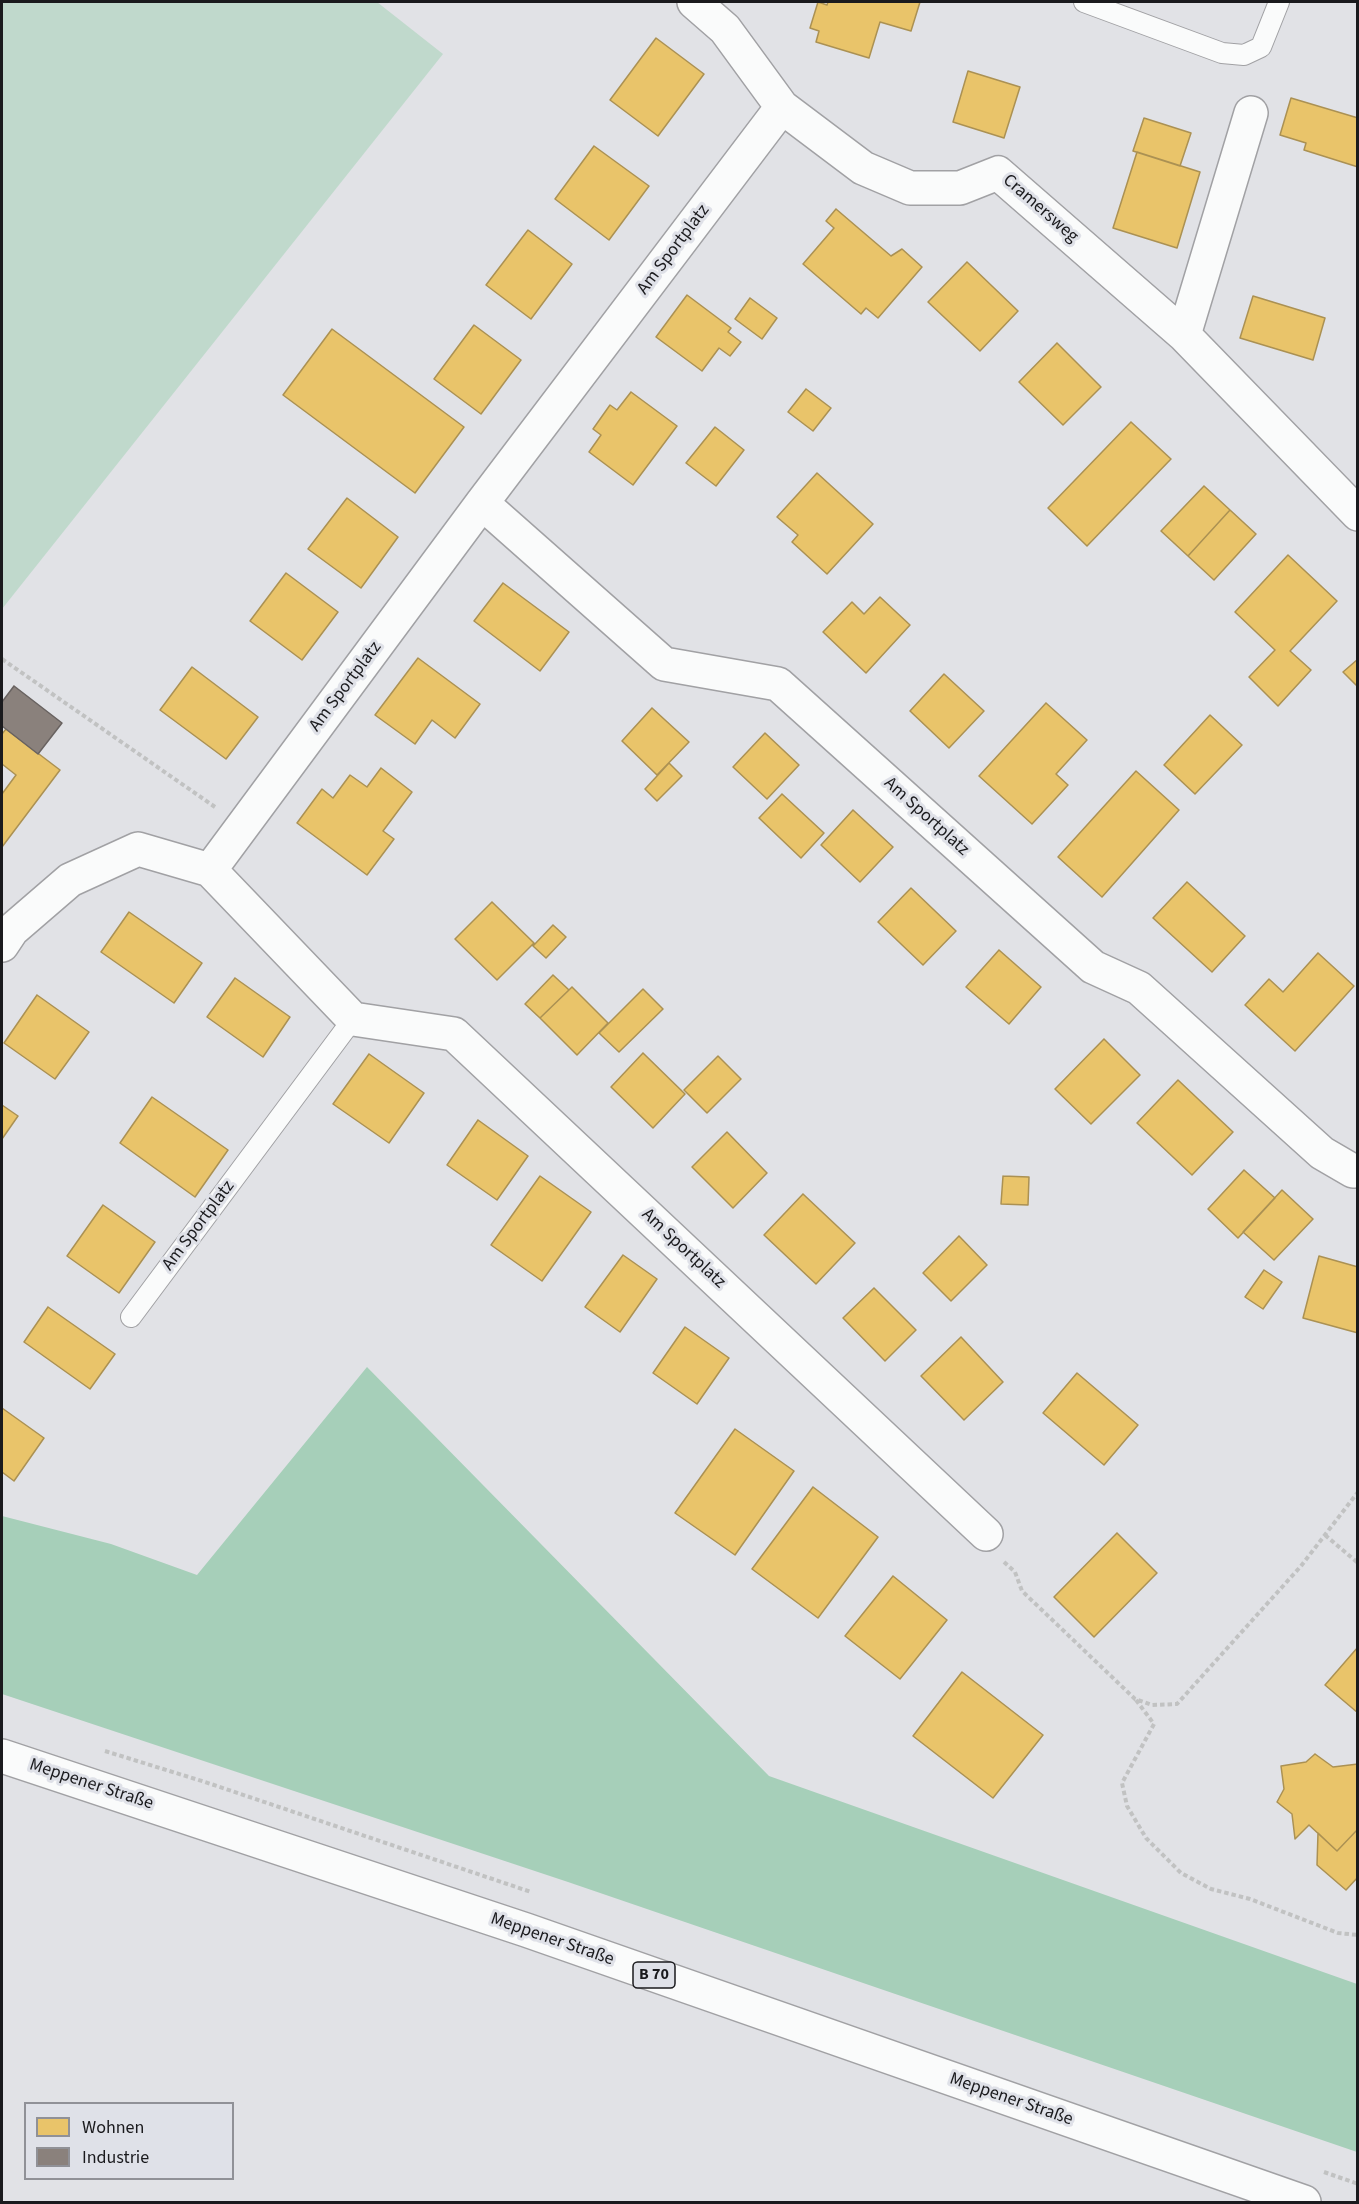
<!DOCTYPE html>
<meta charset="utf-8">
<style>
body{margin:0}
#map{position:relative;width:1359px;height:2204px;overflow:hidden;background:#e1e2e6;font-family:"Source Sans 3",sans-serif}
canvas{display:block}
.frame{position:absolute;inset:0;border:3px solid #1a1a1d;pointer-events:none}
.legend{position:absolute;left:24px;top:2102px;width:210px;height:78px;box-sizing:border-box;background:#dfe1e8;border:2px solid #909197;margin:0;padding:8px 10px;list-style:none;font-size:18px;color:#1a1a1d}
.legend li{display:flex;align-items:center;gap:12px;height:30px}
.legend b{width:30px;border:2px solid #909197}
</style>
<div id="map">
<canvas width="1359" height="2204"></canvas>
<div class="frame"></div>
<ul class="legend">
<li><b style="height:16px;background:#e9c46a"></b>Wohnen</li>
<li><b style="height:16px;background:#8a817c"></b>Industrie</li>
</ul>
</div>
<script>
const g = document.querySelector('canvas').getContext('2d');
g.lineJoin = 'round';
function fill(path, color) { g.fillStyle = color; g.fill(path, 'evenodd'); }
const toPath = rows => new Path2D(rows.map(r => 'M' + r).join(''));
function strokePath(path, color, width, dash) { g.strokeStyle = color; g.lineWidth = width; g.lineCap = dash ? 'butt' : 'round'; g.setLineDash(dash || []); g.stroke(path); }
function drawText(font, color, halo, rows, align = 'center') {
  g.font = font + ' "Source Sans 3",sans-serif'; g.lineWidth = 6; g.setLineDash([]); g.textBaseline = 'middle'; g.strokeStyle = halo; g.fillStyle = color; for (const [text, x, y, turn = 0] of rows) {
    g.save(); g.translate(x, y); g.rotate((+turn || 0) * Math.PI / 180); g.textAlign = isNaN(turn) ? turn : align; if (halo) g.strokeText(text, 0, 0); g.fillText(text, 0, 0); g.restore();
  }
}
fill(toPath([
 [2,2,377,2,443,54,2,609]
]), '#c0d9cc');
fill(toPath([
 [367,1367,769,1776,1357,1984,1357,2152,568,1882,2,1694,2,1516,111,1544,197,1575]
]), '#a6cfb9');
const homes = toPath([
 [818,2,827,5,828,2,920,2,911,31,880,22,869,58,816,42,819,31,810,28,818,2],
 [656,38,704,74,658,136,610,100,656,38],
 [968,71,1020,87,1004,138,953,122,968,71],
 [1291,98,1358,118,1358,167,1304,150,1306,143,1280,135,1291,98],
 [1144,118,1191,133,1180,166,1133,151,1144,118],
 [594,146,649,186,609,240,555,199,594,146],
 [1137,152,1200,172,1177,248,1113,228,1137,152],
 [836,209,891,256,902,249,922,267,878,318,866,308,861,314,803,264,834,228,826,221,836,209],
 [528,230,572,264,531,319,486,285,528,230],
 [967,262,1018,311,980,351,928,302,967,262],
 [687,295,731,328,728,332,741,342,730,356,719,348,702,371,656,337,687,295],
 [1253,296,1325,318,1313,360,1240,338,1253,296],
 [750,298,777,318,762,339,735,319,750,298],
 [474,325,521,360,481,414,434,379,474,325],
 [332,329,464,427,415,493,283,395,332,329],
 [1057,343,1101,387,1063,425,1019,382,1057,343],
 [806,389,831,408,813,431,788,412,806,389],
 [631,392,677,426,633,485,589,452,601,435,593,429,610,405,617,410,631,392],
 [1131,422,1171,459,1087,546,1048,508,1131,422],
 [715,427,744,450,716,486,686,463,715,427],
 [817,473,873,524,827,574,792,542,798,535,777,517,817,473],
 [1204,486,1230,510,1188,556,1161,531,1204,486],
 [347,498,398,537,361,588,308,549,347,498],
 [1230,510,1256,534,1214,580,1188,556,1230,510],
 [1288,555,1337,601,1290,651,1311,670,1278,706,1249,677,1275,650,1235,612,1288,555],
 [286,573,338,612,302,660,250,621,286,573],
 [503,583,569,632,540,671,474,621,503,583],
 [880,597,910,625,866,673,823,632,852,602,864,614,880,597],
 [418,658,480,704,455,738,432,720,415,744,375,715,418,658],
 [1358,659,1358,687,1343,672,1358,659],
 [192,667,258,717,226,759,160,710,192,667],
 [944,674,984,711,949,748,910,711,944,674],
 [1046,703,1087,740,1056,774,1068,785,1032,824,979,776,1046,703],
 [652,708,689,742,657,775,622,741,652,708],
 [1210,715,1242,745,1195,794,1164,765,1210,715],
 [6,729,60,770,2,847,2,794,16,775,2,764,2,734,6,729],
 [765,733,799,765,767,799,733,767,765,733],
 [669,763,682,776,657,801,645,789,669,763],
 [381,768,412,792,383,831,394,839,367,875,297,823,322,789,333,798,350,775,367,787,381,768],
 [1136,771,1179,810,1102,897,1058,857,1136,771],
 [782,794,824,833,801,858,759,818,782,794],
 [853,810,893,847,860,882,821,845,853,810],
 [1187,882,1245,936,1212,972,1153,918,1187,882],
 [911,888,956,931,923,965,878,922,911,888],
 [492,902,534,943,497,980,455,939,492,902],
 [129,912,202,963,174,1003,101,952,129,912],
 [553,925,566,937,546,958,533,946,553,925],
 [999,950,1041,987,1009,1024,966,987,999,950],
 [1318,953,1354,986,1295,1051,1245,1005,1269,979,1283,992,1318,953],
 [553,975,569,990,540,1018,525,1004,553,975],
 [235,978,290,1017,263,1057,207,1017,235,978],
 [572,987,608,1023,577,1055,540,1018,572,987],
 [643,989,663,1009,619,1052,599,1033,643,989],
 [37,995,89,1032,55,1079,4,1043,37,995],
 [1104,1039,1140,1075,1091,1124,1055,1089,1104,1039],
 [643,1053,685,1094,653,1128,611,1087,643,1053],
 [369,1054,424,1093,389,1143,333,1104,369,1054],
 [718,1056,741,1079,707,1113,684,1090,718,1056],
 [1178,1080,1233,1132,1192,1175,1137,1123,1178,1080],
 [152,1097,228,1150,195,1197,120,1143,152,1097],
 [2,1105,18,1116,2,1139,2,1105],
 [478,1120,528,1156,497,1200,447,1165,478,1120],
 [727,1132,767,1173,733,1208,692,1167,727,1132],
 [1244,1170,1275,1198,1238,1238,1208,1209,1244,1170],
 [540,1176,591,1212,542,1281,491,1245,540,1176],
 [1003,1176,1029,1177,1028,1205,1001,1204,1003,1176],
 [1282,1190,1313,1219,1274,1260,1243,1232,1282,1190],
 [803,1194,855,1243,816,1284,764,1235,803,1194],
 [103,1205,155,1242,119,1293,67,1256,103,1205],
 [959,1236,987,1265,951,1301,923,1273,959,1236],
 [623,1255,657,1279,620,1332,585,1307,623,1255],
 [1319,1256,1358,1267,1358,1333,1303,1318,1319,1256],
 [1264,1270,1282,1282,1263,1309,1245,1297,1264,1270],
 [874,1288,916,1330,885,1361,843,1318,874,1288],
 [48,1307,115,1354,90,1389,24,1342,48,1307],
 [685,1327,729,1358,697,1404,653,1373,685,1327],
 [961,1337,1003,1382,964,1420,921,1376,961,1337],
 [1077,1373,1138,1425,1104,1465,1043,1413,1077,1373],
 [2,1408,44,1438,14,1481,2,1472,2,1408],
 [735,1429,794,1471,735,1555,675,1513,735,1429],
 [813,1487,878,1537,818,1618,752,1569,813,1487],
 [1117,1533,1157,1573,1094,1637,1054,1597,1117,1533],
 [893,1576,947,1620,900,1679,845,1636,893,1576],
 [1358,1647,1358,1713,1325,1685,1358,1647],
 [962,1672,1043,1735,993,1798,913,1736,962,1672],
 [1315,1754,1333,1767,1358,1764,1358,1829,1337,1851,1309,1825,1295,1839,1292,1814,1277,1802,1284,1789,1281,1766,1306,1762,1315,1754],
 [1358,1829,1358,1877,1346,1890,1317,1865,1318,1833,1337,1851,1358,1829]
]);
fill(homes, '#e9c46a');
strokePath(homes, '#ab9153', 1.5);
const industry = toPath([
 [14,686,62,723,38,754,2,726,2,702,14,686]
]);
fill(industry, '#8a817c');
strokePath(industry, '#686260', 1.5);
const service = toPath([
 [1084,2,1222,53,1244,55,1261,47,1279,2],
 [131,1317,353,1019]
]);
const minor = toPath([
 [782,107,863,168,910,188,960,188,998,173,1184,335,1358,514],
 [1184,335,1251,113],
 [482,503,664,664,778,684,1093,967,1139,988,1322,1153,1353,1171],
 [210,870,353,1019,454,1034,986,1534],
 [2,945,12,930,70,880,138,849,210,870,482,503,782,107,725,29,694,2]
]);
const primary = toPath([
 [2,1756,526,1930,1304,2202]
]);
strokePath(service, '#a1a1a4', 22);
strokePath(minor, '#a1a1a4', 36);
strokePath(primary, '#a1a1a4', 36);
strokePath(toPath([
 [2,659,215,807],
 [1325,1535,1358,1563],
 [1004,1562,1015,1572,1022,1591,1135,1699,1152,1705,1177,1704,1301,1566,1358,1492],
 [1136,1700,1154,1724,1122,1783,1127,1806,1146,1838,1181,1873,1211,1889,1250,1899,1338,1933,1358,1935],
 [105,1751,205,1782,531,1892],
 [1324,2172,1358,2184]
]), '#c1c2c2', 4, [4.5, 3]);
strokePath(service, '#fafbfb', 20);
strokePath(minor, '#fafbfb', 33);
strokePath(primary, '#fafbfb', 33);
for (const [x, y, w] of [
 [654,1975,42]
]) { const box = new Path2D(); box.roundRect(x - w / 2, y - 13, w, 26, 4.5); g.fillStyle = '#dfe1e8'; g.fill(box); strokePath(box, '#1a1a1d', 1.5); }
drawText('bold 16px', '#1a1a1d', null, [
 ["B 70",654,1975]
]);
drawText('18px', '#1a1a1d', '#dfe1e8', [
 ["Cramersweg",1040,209,41],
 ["Am Sportplatz",674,250,-53],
 ["Am Sportplatz",346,687,-53],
 ["Am Sportplatz",926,817,42],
 ["Am Sportplatz",199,1226,-53],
 ["Am Sportplatz",683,1249,43],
 ["Meppener Straße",91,1785,18],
 ["Meppener Straße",552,1940,19],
 ["Meppener Straße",1011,2100,19]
]);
</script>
